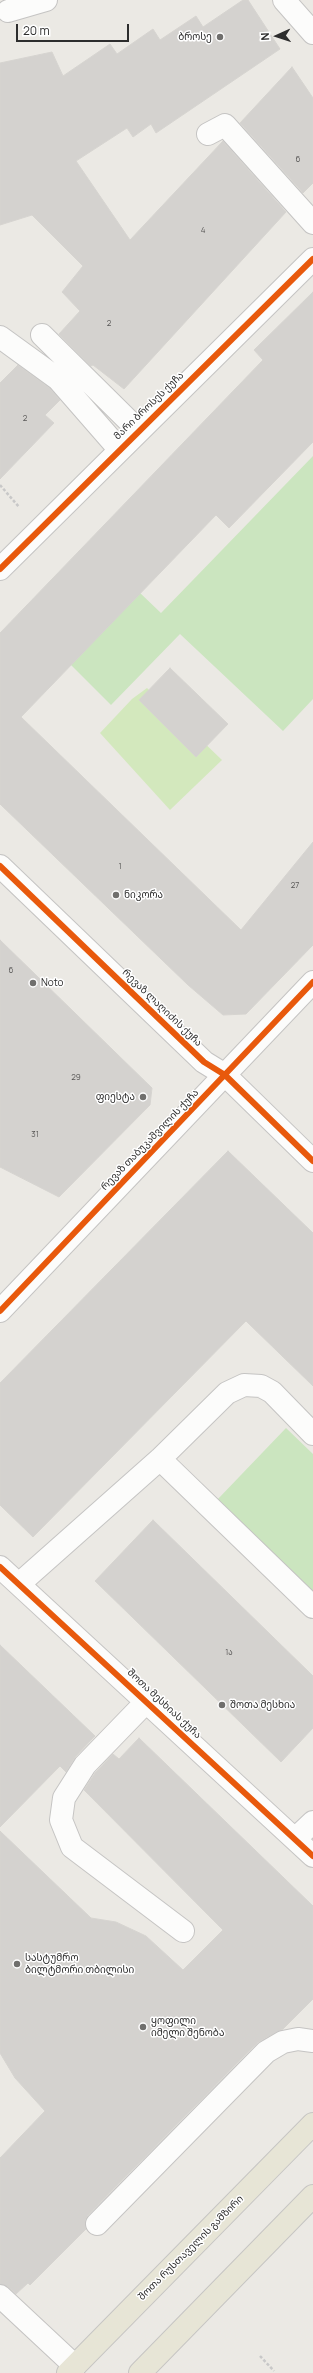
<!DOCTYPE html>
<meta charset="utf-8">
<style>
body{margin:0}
#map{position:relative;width:313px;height:2373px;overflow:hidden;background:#ebe9e4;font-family:Manrope,sans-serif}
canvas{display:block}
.north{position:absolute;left:257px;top:16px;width:40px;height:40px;-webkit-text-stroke:3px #fff;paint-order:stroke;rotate:267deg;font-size:11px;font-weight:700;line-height:16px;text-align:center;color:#2d2d2d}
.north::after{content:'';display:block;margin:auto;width:14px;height:18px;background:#2d2d2d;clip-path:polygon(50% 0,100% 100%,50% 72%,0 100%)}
.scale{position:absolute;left:16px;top:24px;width:113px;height:18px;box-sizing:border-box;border:2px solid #2d2d2d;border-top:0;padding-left:5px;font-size:12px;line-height:14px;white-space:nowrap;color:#2d2d2d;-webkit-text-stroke:3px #fff;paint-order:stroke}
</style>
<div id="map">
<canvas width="313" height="2373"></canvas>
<div class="north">N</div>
<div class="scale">20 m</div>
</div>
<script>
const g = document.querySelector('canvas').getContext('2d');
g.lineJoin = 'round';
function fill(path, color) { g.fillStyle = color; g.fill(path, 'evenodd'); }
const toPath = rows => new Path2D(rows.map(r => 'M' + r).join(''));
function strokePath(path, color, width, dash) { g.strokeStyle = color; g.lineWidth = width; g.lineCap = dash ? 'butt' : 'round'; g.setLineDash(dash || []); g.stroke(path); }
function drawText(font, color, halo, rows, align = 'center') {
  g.font = font + ' Manrope,"Noto Sans Georgian",sans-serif'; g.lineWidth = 3; g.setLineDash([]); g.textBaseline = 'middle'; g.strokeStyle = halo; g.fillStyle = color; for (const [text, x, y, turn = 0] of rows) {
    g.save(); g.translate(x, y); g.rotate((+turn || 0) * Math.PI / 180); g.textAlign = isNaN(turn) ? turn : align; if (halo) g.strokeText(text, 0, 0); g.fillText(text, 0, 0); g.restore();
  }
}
fill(toPath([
 [313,456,313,699,283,731,180,634,111,705,70,664,139,592,161,613],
 [286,1428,313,1454,313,1594,217,1500]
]), '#cbe5bf');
fill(toPath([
 [147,688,222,760,170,810,100,733,132,699]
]), '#d3e8bd');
const building = toPath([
 [243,0,248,0,280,49,156,133,151,124,133,137,127,128,76,161,130,240,223,141,286,212,124,389,93,365,91,366,59,334,80,311,62,292,83,266,32,215,0,225,0,63,52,52,63,76,110,44,117,54,153,29,160,40,196,16,203,27,243,0],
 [292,67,313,98,313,183,303,193,240,123,292,67],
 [313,292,313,442,229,528,216,515,21,717,241,930,313,842,313,945,246,1014,223,1015,188,985,0,804,0,633,263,360,254,350,313,292],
 [18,365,50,388,60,400,45,415,54,423,0,479,0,383,18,365],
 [170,668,228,724,196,757,139,700,170,668],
 [0,940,152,1088,150,1105,59,1197,0,1167,0,940],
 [228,1151,313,1233,313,1386,246,1321,33,1537,0,1505,0,1383,228,1151],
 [153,1520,313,1676,313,1728,281,1762,95,1581,153,1520],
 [0,1645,95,1736,76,1756,66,1772,60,1766,0,1827,0,1645],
 [139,1738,313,1906,313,1999,283,2029,257,2043,88,2215,85,2221,86,2229,30,2285,28,2283,16,2294,8,2287,0,2284,0,2158,45,2111,15,2078,0,2053,0,1831,91,1918,116,1922,146,1936,183,1970,223,1930,84,1790,95,1773,113,1754,119,1759,139,1738]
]);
fill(building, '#d4d2cf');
strokePath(building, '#d6d4d0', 1);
const minor = toPath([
 [284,0,313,33],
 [8,11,46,0],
 [208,134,225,125,313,223],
 [42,335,139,431],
 [0,337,58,379,119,449],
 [0,569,313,259],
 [0,866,204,1062,225,1075,313,1161],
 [0,1311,313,982],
 [160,1459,313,1607],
 [0,1567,313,1856],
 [19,1584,160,1459,227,1393,244,1385,261,1386,272,1392,313,1434],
 [147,1701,85,1765,64,1798,61,1820,72,1847,183,1931],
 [295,1839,313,1822],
 [97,2224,266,2052,283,2042,298,2039,313,2041],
 [0,2296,75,2366]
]);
const major = toPath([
 [68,2373,313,2124],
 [140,2373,313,2196]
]);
strokePath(minor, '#c5c4c3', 24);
strokePath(major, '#c6c5c3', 24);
strokePath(toPath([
 [0,485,19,507],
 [260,2356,274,2371]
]), '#c8c8c8', 2.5, [3, 2]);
strokePath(minor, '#fcfcfb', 22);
strokePath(major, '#e7e5d6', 22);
strokePath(toPath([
 [0,569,313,259],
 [0,866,204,1062,225,1075,313,1161],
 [0,1311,313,982],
 [0,1567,313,1856]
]), '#e8590c', 6);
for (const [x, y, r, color] of [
 [220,37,4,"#706f6d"],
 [116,895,4,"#706f6d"],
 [33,983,4,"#706f6d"],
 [143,1097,4,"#706f6d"],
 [222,1705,4,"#706f6d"],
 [17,1964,4,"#706f6d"],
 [143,2027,4,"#706f6d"]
]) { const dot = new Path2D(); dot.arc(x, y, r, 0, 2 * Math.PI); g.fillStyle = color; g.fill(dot); strokePath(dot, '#fff', 1.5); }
drawText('8px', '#585756', null, [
 ["6",298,160],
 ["4",203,231],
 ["2",109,324],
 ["2",25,419],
 ["1",120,867],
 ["27",295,886],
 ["6",11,971],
 ["29",76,1078],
 ["31",35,1135],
 ["1ა",229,1653]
]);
drawText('10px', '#2d2d2d', '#fff', [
 ["ბროსე",212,37,"right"],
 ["ნიკორა",124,895],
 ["Noto",41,983],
 ["ფიესტა",135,1097,"right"],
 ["შოთა მესხია",230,1705],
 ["სასტუმრო",25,1958],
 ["ბილტმორი თბილისი",25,1970],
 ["ყოფილი",151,2021],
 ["იმელი შენობა",151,2033]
], 'left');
drawText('10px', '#2d2d2d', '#fff', [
 ["მარი ბროსეს ქუჩა",149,406,-44],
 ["რევაზ ლაღიძის ქუჩა",162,1008,44],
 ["რევაზ თაბუკაშვილის ქუჩა",150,1140,-46],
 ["შოთა მესხიას ქუჩა",164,1704,43],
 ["შოთა რუსთაველის გამზირი",191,2248,-45]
]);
</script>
